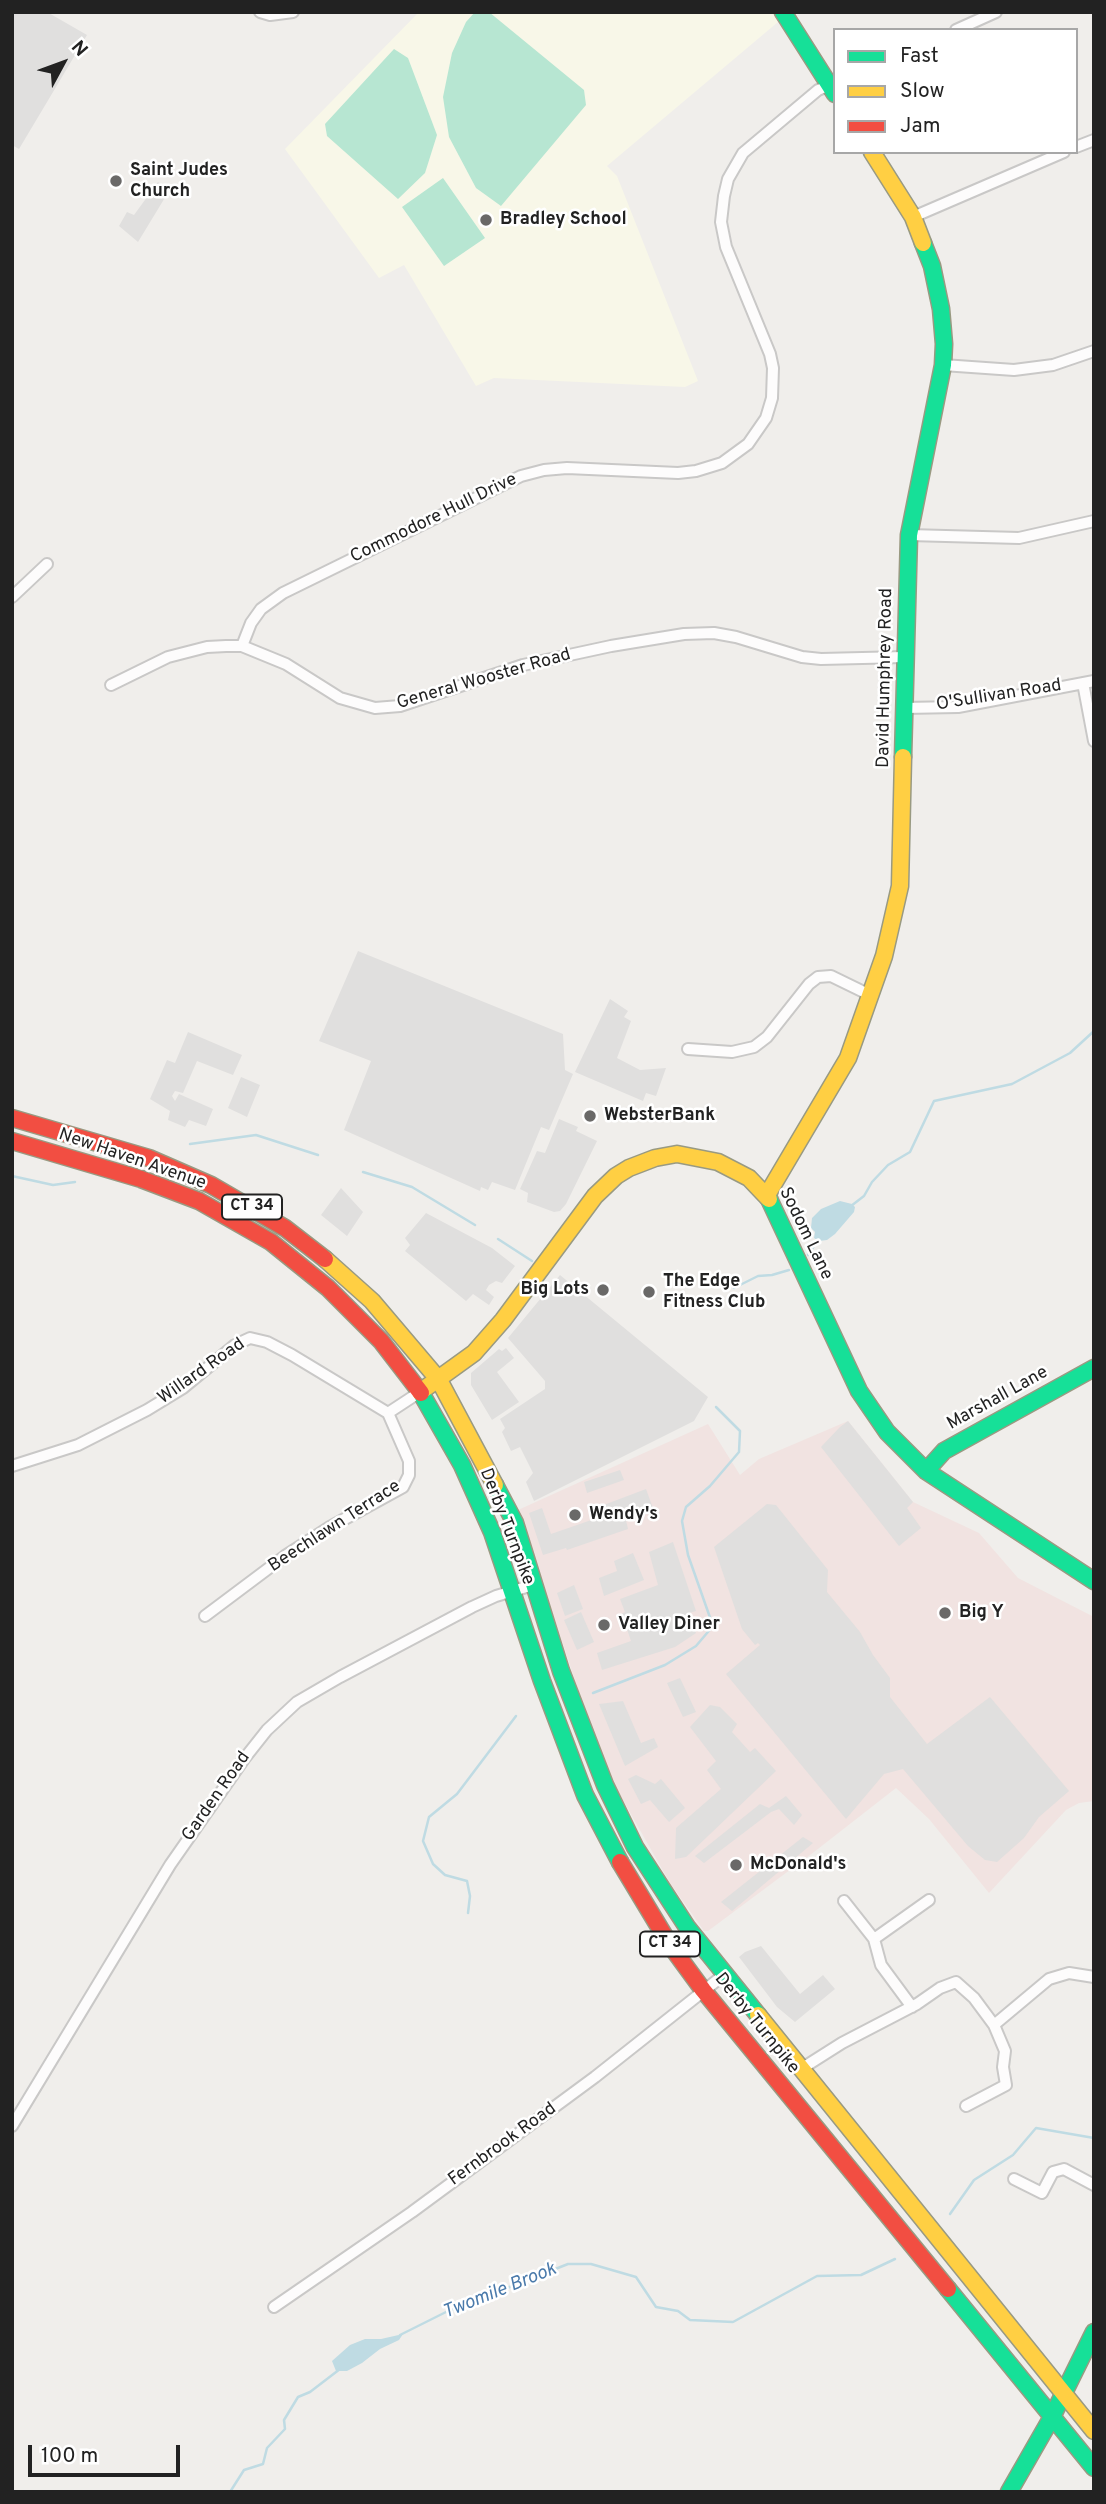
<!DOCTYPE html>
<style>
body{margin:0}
#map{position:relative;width:1106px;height:2504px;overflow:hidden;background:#f0eeeb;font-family:Overpass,sans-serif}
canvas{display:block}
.frame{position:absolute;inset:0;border:14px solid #222;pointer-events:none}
.legend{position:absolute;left:833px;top:28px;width:245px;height:126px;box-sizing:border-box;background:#fff;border:2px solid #a7a7a7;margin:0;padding:9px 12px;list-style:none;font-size:21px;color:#222}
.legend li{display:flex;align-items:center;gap:14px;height:35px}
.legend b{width:35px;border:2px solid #a7a7a7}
.north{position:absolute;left:28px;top:28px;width:70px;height:70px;-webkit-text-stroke:5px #fff;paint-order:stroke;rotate:49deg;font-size:19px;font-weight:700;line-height:28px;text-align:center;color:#222}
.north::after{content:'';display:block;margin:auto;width:24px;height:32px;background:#222;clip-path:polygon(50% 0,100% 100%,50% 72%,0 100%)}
.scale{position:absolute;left:28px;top:2445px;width:152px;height:32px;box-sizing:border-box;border:4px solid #222;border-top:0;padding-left:9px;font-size:21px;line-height:24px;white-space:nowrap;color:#222;-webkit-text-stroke:5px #fff;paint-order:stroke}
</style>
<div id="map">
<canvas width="1106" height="2504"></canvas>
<div class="frame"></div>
<ul class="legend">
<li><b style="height:9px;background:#16e098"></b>Fast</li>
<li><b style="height:9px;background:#ffcf43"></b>Slow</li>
<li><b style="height:9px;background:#f24e42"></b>Jam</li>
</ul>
<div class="north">N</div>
<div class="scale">100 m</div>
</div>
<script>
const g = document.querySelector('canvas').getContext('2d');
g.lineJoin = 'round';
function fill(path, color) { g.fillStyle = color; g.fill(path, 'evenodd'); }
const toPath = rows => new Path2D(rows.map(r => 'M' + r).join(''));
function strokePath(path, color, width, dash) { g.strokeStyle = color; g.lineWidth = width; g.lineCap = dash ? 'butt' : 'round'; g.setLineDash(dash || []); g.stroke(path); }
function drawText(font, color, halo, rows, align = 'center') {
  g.font = font + ' Overpass,sans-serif'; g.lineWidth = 5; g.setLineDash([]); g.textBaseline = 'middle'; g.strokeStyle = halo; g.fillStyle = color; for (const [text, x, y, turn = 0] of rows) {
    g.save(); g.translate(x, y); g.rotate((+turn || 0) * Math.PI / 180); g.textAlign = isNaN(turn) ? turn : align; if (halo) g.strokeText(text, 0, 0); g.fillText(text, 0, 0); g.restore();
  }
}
fill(toPath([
 [848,1421,913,1502,979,1533,1018,1578,1094,1617,1094,1801,1079,1803,1066,1810,989,1893,929,1819,896,1788,814,1852,708,1931,704,1931,670,1883,611,1779,594,1737,518,1510,708,1424,740,1475,759,1459]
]), '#f1e3e1');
fill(toPath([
 [419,12,772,12,778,22,607,166,617,176,698,381,685,387,494,378,476,386,404,265,379,278,285,149]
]), '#f8f7e8');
fill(toPath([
 [475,12,489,12,584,90,586,105,501,206,476,188,449,137,443,97,452,53,466,22],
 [394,49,408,58,437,135,425,173,398,199,327,136,325,124],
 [443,178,485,238,444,266,402,207]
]), '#b7e6d2');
fill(toPath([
 [12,12,47,12,87,35,19,149,12,145],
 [158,182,169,191,138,242,119,226,127,212,134,215],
 [358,951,563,1034,565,1070,573,1074,549,1130,541,1127,515,1190,492,1182,488,1190,481,1187,480,1191,344,1130,371,1061,319,1041],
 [610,999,628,1011,624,1017,631,1021,617,1058,640,1070,666,1068,656,1096,646,1093,643,1101,575,1072],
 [188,1032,242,1055,233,1075,197,1061,183,1093,175,1091,172,1096,175,1101,179,1094,213,1109,206,1126,189,1120,185,1127,168,1120,170,1111,150,1099,167,1060,175,1063],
 [241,1077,260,1085,247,1117,228,1108],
 [559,1119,578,1127,576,1131,597,1141,566,1204,560,1211,554,1212,527,1202,528,1193,520,1189,537,1151,545,1153],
 [341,1188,363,1212,347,1236,321,1215],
 [426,1213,492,1248,515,1266,502,1283,496,1281,489,1285,486,1290,494,1297,489,1305,473,1294,466,1301,405,1251,410,1245,405,1238],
 [560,1275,708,1397,694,1421,534,1501,526,1482,533,1473,520,1447,511,1451,502,1432,505,1428,500,1419,545,1389,545,1381,508,1338],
 [506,1348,514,1358,497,1372,519,1402,492,1420,471,1385,471,1373,499,1349,502,1351],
 [848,1421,913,1502,907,1508,921,1528,899,1546,821,1447,840,1427],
 [620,1470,624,1480,587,1493,584,1482],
 [646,1489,654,1511,626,1520,628,1529,567,1550,566,1548,543,1555,529,1513,542,1508,551,1534,603,1516,601,1506],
 [767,1504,776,1505,828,1570,827,1592,860,1632,873,1655,890,1678,890,1697,927,1744,990,1697,1069,1791,1039,1817,1024,1838,997,1862,985,1860,968,1846,903,1769,884,1774,846,1819,726,1674,760,1645,758,1643,755,1645,742,1629,714,1547],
 [673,1542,696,1611,689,1613,696,1633,675,1647,602,1670,597,1653,631,1641,625,1623,620,1624,618,1616,625,1612,620,1599,658,1585,649,1552],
 [633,1553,644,1580,604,1596,599,1578,617,1571,614,1561],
 [574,1585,583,1609,565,1616,557,1593],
 [581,1612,594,1642,577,1650,564,1620],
 [680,1678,696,1712,683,1717,667,1683],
 [623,1701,641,1743,654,1738,658,1747,625,1766,599,1704],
 [710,1705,720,1707,737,1724,732,1732,750,1752,755,1748,776,1771,686,1857,675,1859,676,1828,721,1789,707,1770,716,1761,690,1727],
 [636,1775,655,1784,661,1779,685,1808,669,1822,650,1800,641,1804,628,1779],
 [786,1796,802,1815,794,1825,779,1809,771,1812,704,1863,695,1856,760,1804,769,1808],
 [803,1837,813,1843,732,1911,721,1902],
 [761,1946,800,1994,823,1975,835,1989,795,2022,777,2007,739,1957,745,1952]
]), '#e0dfde');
fill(toPath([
 [840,1201,852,1204,855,1207,854,1212,835,1234,827,1240,819,1241,814,1238,815,1232,811,1228,812,1218,821,1209],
 [403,2334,399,2340,380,2349,362,2363,347,2371,336,2371,332,2361,350,2345,365,2339,381,2339]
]), '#bfdbe3');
strokePath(toPath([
 [190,1144,256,1135,318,1155],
 [363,1172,412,1187,475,1225],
 [12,1176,53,1185,75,1182],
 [851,1206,864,1196,872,1182,888,1165,910,1152,934,1101,1012,1084,1070,1053,1094,1031],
 [498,1239,532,1261],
 [808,1255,819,1238],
 [734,1288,758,1276,772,1275,789,1270],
 [593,1693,665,1665,696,1646,713,1626,688,1555,682,1521,686,1507,710,1486,739,1452,740,1431,716,1407],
 [468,1913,470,1896,467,1881,445,1875,433,1864,423,1841,429,1817,457,1794,516,1716],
 [950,2214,974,2180,1013,2155,1036,2128,1094,2138],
 [400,2335,446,2312,568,2264,591,2264,636,2277,656,2307,678,2311,690,2320,733,2322,817,2276,861,2275,895,2259],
 [230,2492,244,2470,263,2464,267,2448,285,2429,284,2420,298,2397,310,2392,340,2369]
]), '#bfdbe3', 2.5);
const street = toPath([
 [260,12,270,15,293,12],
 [956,30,996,12],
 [1076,147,1094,140],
 [913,217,1064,152],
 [943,365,1014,370,1053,365,1094,351],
 [909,535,1019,538,1094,521],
 [12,597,47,564],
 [242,646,251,623,261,609,283,593,521,476,544,470,567,468,678,473,696,471,722,463,748,444,766,418,772,398,773,368,770,354,726,247,721,222,724,196,728,179,743,153,818,90,835,83],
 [1083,683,1094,741],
 [111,685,168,657,207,647,226,646,242,646,286,664,340,698,375,708,400,706,523,665,611,646,684,634,714,633,736,637,802,657,821,659,904,657],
 [904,708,958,707,1094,681],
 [688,1049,732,1052,754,1047,767,1037,809,984,818,977,831,976,870,995],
 [12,1466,78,1445,147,1410,183,1388,235,1345,250,1338,267,1342,292,1355,388,1413,420,1392],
 [205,1616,285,1556,330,1527,403,1487,409,1475,409,1461,388,1413],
 [844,1901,874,1939,881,1965,912,2007],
 [874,1939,929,1900],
 [801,2069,842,2043,917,2004,940,1988,956,1982,974,1998,994,2025,1049,1979,1069,1973,1094,1977],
 [966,2106,1006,2085,1003,2067,1005,2051,994,2025],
 [12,2126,170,1865,244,1759,267,1730,297,1702,340,1677,472,1607,496,1596,533,1585],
 [1014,2179,1042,2193,1053,2172,1064,2169,1094,2185],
 [274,2307,412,2212,595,2077,725,1974]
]);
const fast = toPath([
 [783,12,835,94],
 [903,757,909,535,943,365,944,344,941,309,932,266,923,243],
 [769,1199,859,1391,887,1432,926,1471,1094,1581],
 [421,1393,462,1465,492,1532,542,1681,585,1795,620,1862],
 [926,1471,944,1451,1094,1368],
 [495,1485,515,1523,561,1671,605,1785,635,1847,687,1927,758,2015],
 [948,2289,1094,2468],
 [1009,2492,1052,2417,1094,2332]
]);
const slow = toPath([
 [872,152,913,217,923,243],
 [767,1195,848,1058,884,956,900,886,903,757],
 [325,1259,372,1301,439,1380,495,1485],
 [420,1392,474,1353,503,1320,595,1196,616,1176,629,1168,655,1158,677,1154,718,1162,749,1178,769,1199],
 [758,2015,1094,2431]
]);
const jam = toPath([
 [12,1118,149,1158,211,1185,285,1228,325,1259],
 [12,1141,141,1179,199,1201,271,1242,328,1288,381,1341,421,1393],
 [620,1862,670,1945,703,1990,948,2289]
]);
strokePath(street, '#c9c8c7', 14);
strokePath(fast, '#999a82', 19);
strokePath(slow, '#999a82', 19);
strokePath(jam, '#999a82', 19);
strokePath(street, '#fdfcfc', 10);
strokePath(fast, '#16e098', 16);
strokePath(slow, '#ffcf43', 16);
strokePath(jam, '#f24e42', 16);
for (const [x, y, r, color] of [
 [116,181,7,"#6a6968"],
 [486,220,7,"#6a6968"],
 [590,1116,7,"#6a6968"],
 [603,1290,7,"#6a6968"],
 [649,1292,7,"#6a6968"],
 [575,1515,7,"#6a6968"],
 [945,1613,7,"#6a6968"],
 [604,1625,7,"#6a6968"],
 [736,1865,7,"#6a6968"]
]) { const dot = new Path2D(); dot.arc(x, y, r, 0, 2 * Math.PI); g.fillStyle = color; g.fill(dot); strokePath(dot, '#fff', 2.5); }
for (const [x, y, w] of [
 [252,1207,60],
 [670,1944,60]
]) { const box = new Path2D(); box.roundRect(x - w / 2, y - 12.5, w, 25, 5); g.fillStyle = '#fff'; g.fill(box); strokePath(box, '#222', 2); }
drawText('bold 16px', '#222', null, [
 ["CT 34",252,1207],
 ["CT 34",670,1944]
]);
drawText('bold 18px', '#222', '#fff', [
 ["Saint Judes",130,171],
 ["Church",130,192],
 ["Bradley School",500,220],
 ["WebsterBank",604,1116],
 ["The Edge",663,1282],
 ["Fitness Club",663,1303],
 ["Big Lots",589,1290,"right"],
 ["Wendy's",589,1515],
 ["Big Y",959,1613],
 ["Valley Diner",618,1625],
 ["McDonald's",750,1865]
], 'left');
drawText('18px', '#222', '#fff', [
 ["Commodore Hull Drive",434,519,-26],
 ["David Humphrey Road",886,678,-89],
 ["General Wooster Road",484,680,-16],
 ["O'Sullivan Road",999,696,-9],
 ["New Haven Avenue",132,1160,19],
 ["Sodom Lane",805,1234,64],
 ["Willard Road",202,1372,-35],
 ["Marshall Lane",998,1399,-29],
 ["Beechlawn Terrace",335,1527,-33],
 ["Derby Turnpike",506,1527,69],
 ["Garden Road",217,1797,-55],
 ["Derby Turnpike",756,2024,51],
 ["Fernbrook Road",503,2145,-36]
]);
drawText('italic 19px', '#4a7aab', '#fff', [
 ["Twomile Brook",500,2292,-22]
]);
</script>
